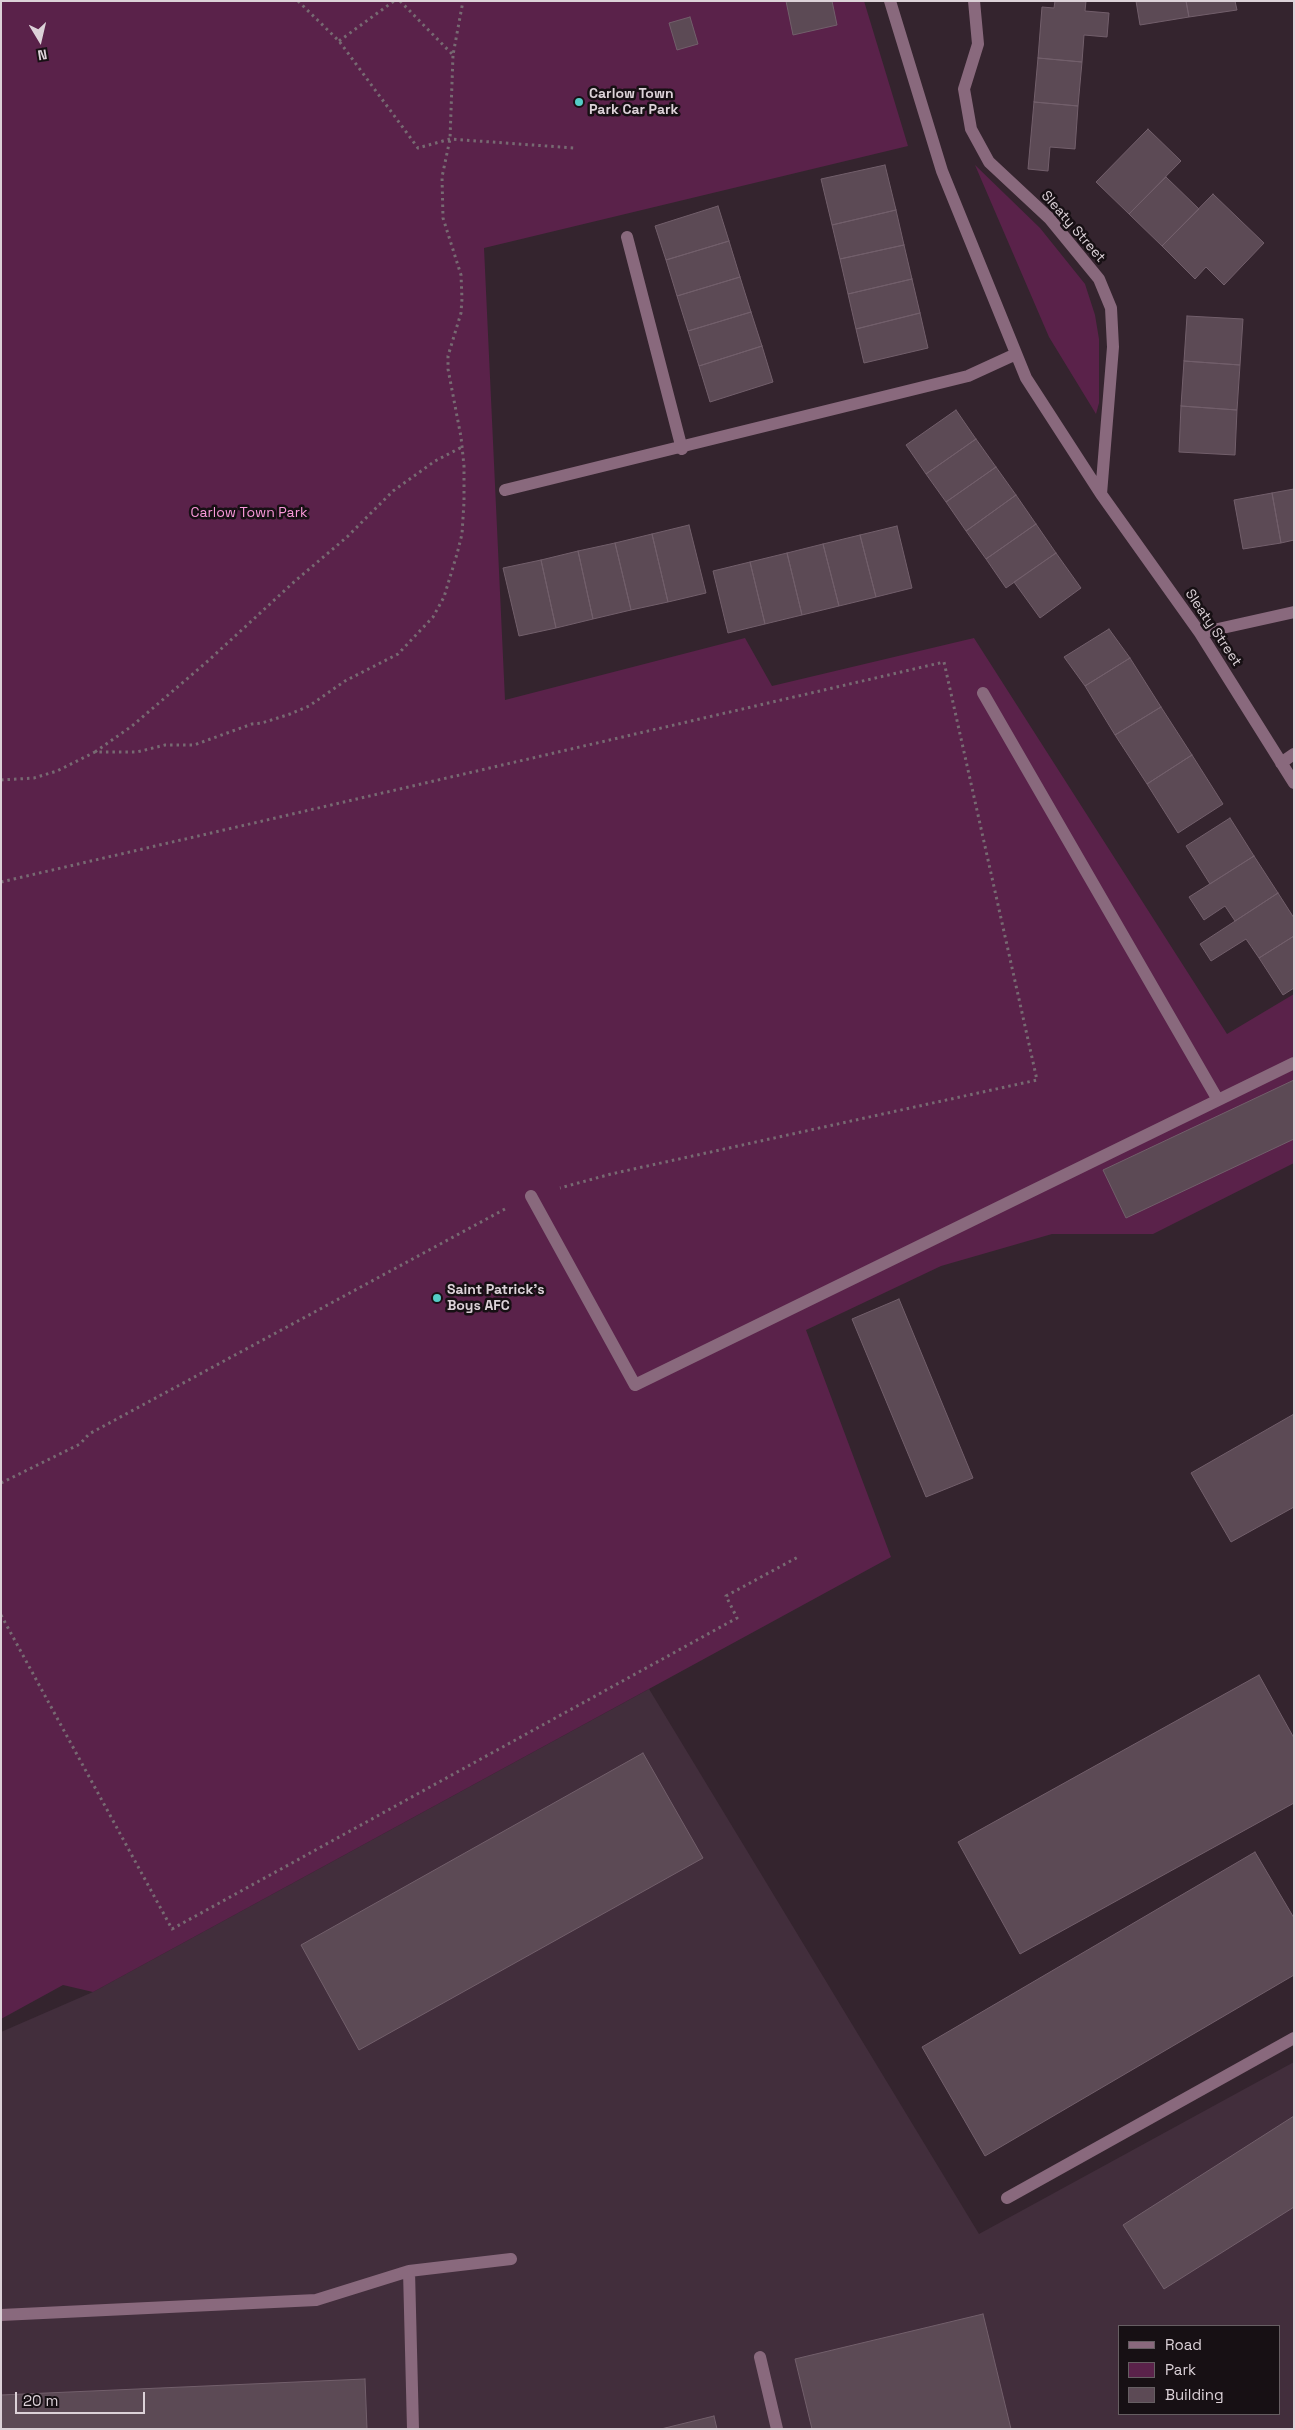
<!DOCTYPE html>
<style>
body{margin:0}
#map{position:relative;width:1295px;height:2430px;overflow:hidden;background:#34242e;font-family:"Space Grotesk",sans-serif}
canvas{display:block}
.frame{position:absolute;inset:0;border:2px solid #dcd2d8;pointer-events:none}
.legend{position:absolute;left:1118px;top:2325px;width:162px;height:90px;box-sizing:border-box;background:#171014;border:1px solid #665e62;margin:0;padding:6px 9px;list-style:none;font-size:15px;color:#dcd2d8}
.legend li{display:flex;align-items:center;gap:10px;height:25px}
.legend b{width:25px;border:1px solid #665e62}
.north{position:absolute;left:15px;top:15px;width:50px;height:50px;-webkit-text-stroke:4px #171014;paint-order:stroke;rotate:171deg;font-size:14px;font-weight:700;line-height:20px;text-align:center;color:#dcd2d8}
.north::after{content:'';display:block;margin:auto;width:18px;height:22px;background:#dcd2d8;clip-path:polygon(50% 0,100% 100%,50% 72%,0 100%)}
.scale{position:absolute;left:15px;top:2392px;width:130px;height:22px;box-sizing:border-box;border:2px solid #dcd2d8;border-top:0;padding-left:6px;font-size:15px;line-height:18px;white-space:nowrap;color:#dcd2d8;-webkit-text-stroke:4px #171014;paint-order:stroke}
</style>
<div id="map">
<canvas width="1295" height="2430"></canvas>
<div class="frame"></div>
<ul class="legend">
<li><b style="height:6px;background:#89697d"></b>Road</li>
<li><b style="height:14px;background:#5a224a"></b>Park</li>
<li><b style="height:14px;background:#5c4a55"></b>Building</li>
</ul>
<div class="north">N</div>
<div class="scale">20 m</div>
</div>
<script>
const g = document.querySelector('canvas').getContext('2d');
g.lineJoin = 'round';
function fill(path, color) { g.fillStyle = color; g.fill(path, 'evenodd'); }
const toPath = rows => new Path2D(rows.map(r => 'M' + r).join(''));
function strokePath(path, color, width, dash) { g.strokeStyle = color; g.lineWidth = width; g.lineCap = dash ? 'butt' : 'round'; g.setLineDash(dash || []); g.stroke(path); }
function drawText(font, color, halo, rows, align = 'center') {
  g.font = font + ' "Space Grotesk",sans-serif'; g.lineWidth = 5; g.setLineDash([]); g.textBaseline = 'middle'; g.strokeStyle = halo; g.fillStyle = color; for (const [text, x, y, turn = 0] of rows) {
    g.save(); g.translate(x, y); g.rotate((+turn || 0) * Math.PI / 180); g.textAlign = isNaN(turn) ? turn : align; if (halo) g.strokeText(text, 0, 0); g.fillText(text, 0, 0); g.restore();
  }
}
fill(toPath([
 [649,1689,979,2234,1294,2062,1294,2429,1,2429,1,2032,93,1992],
 [1119,2326,1279,2326,1279,2414,1119,2414]
]), '#422e3c');
fill(toPath([
 [1,1,864,1,908,146,484,248,505,700,745,638,772,686,974,638,1227,1034,1294,994,1294,1163,1153,1234,1052,1234,941,1266,806,1330,891,1557,93,1992,63,1985,1,2019],
 [975,165,1040,228,1085,284,1095,315,1099,339,1099,403,1096,414,1049,337]
]), '#5a224a');
const building = toPath([
 [786,1,832,1,837,25,793,35,786,1],
 [1055,1,1086,1,1085,11,1109,13,1107,37,1084,35,1082,62,1038,58,1042,7,1054,8,1055,1],
 [1136,1,1186,1,1189,17,1140,25,1136,1],
 [1186,1,1235,1,1237,10,1189,17,1186,1],
 [690,17,698,44,677,50,669,23,690,17],
 [1038,58,1082,62,1078,106,1034,102,1038,58],
 [1034,102,1078,106,1075,149,1050,147,1048,171,1028,169,1034,102],
 [1148,129,1181,161,1129,214,1096,182,1148,129],
 [885,165,896,210,832,225,821,179,885,165],
 [1166,177,1199,209,1162,246,1129,214,1166,177],
 [1213,194,1264,243,1224,285,1206,267,1195,279,1162,246,1213,194],
 [718,206,729,241,666,260,655,226,718,206],
 [896,210,904,245,840,259,832,225,896,210],
 [729,241,740,277,677,296,666,260,729,241],
 [904,245,912,279,848,294,840,259,904,245],
 [740,277,751,312,688,331,677,296,740,277],
 [912,279,920,313,856,329,848,294,912,279],
 [751,312,762,346,699,366,688,331,751,312],
 [920,313,928,348,864,363,856,329,920,313],
 [1187,316,1243,319,1240,365,1184,361,1187,316],
 [762,346,773,382,710,402,699,366,762,346],
 [1184,361,1240,365,1237,410,1181,406,1184,361],
 [1181,406,1237,410,1235,455,1179,452,1181,406],
 [956,410,976,439,926,474,906,445,956,410],
 [976,439,996,467,946,502,926,474,976,439],
 [996,467,1016,495,966,531,946,502,996,467],
 [1294,489,1294,540,1281,543,1272,493,1294,489],
 [1272,493,1281,543,1243,549,1234,500,1272,493],
 [1016,495,1036,524,986,559,966,531,1016,495],
 [1036,524,1056,553,1006,588,986,559,1036,524],
 [689,525,706,593,668,602,652,534,689,525],
 [897,526,912,588,876,597,860,535,897,526],
 [652,534,668,602,631,610,615,543,652,534],
 [860,535,876,597,839,606,823,544,860,535],
 [615,543,631,610,593,619,578,551,615,543],
 [823,544,839,606,802,615,787,553,823,544],
 [578,551,593,619,556,628,541,560,578,551],
 [787,553,802,615,765,624,750,562,787,553],
 [1056,553,1081,588,1040,618,1014,582,1056,553],
 [541,560,556,628,519,636,503,568,541,560],
 [750,562,765,624,728,633,713,571,750,562],
 [1109,629,1130,658,1085,686,1064,657,1109,629],
 [1130,658,1161,707,1115,735,1085,686,1130,658],
 [1161,707,1192,755,1147,784,1115,735,1161,707],
 [1192,755,1223,804,1178,833,1147,784,1192,755],
 [1230,818,1254,856,1210,884,1186,846,1230,818],
 [1254,856,1278,893,1235,921,1225,906,1204,920,1189,897,1254,856],
 [1278,893,1294,918,1294,936,1259,958,1246,939,1211,961,1200,944,1278,893],
 [1294,936,1294,988,1283,995,1259,958,1294,936],
 [1294,1080,1294,1139,1126,1218,1103,1170,1294,1080],
 [899,1299,973,1478,926,1497,852,1319,899,1299],
 [1294,1414,1294,1507,1231,1542,1191,1473,1294,1414],
 [1259,1675,1294,1738,1294,1803,1020,1954,958,1842,1259,1675],
 [643,1753,703,1858,359,2050,301,1945,643,1753],
 [1255,1852,1294,1918,1294,1975,985,2156,922,2047,1255,1852],
 [1294,2116,1294,2207,1164,2289,1123,2225,1294,2116],
 [983,2314,1011,2429,812,2429,795,2359,983,2314],
 [365,2379,367,2429,1,2429,1,2395,365,2379],
 [714,2416,717,2429,661,2429,714,2416]
]);
fill(building, '#5c4a55');
strokePath(building, '#725f6b', 1);
strokePath(toPath([
 [298,1,339,41,418,148,450,139,574,148],
 [400,1,453,55,463,1],
 [339,41,394,1],
 [95,752,132,726,209,660,295,581,347,537,393,491,435,461,462,447],
 [1,780,34,778,57,771,95,752,137,752,165,745,194,745,252,724,262,723,290,714,309,706,345,681,398,654,433,617,444,597,457,554,462,534,464,502,464,466,461,437,448,369,448,356,461,313,462,299,461,275,443,218,442,177,450,139,453,55],
 [1,882,944,662,1037,1080,611,1174,560,1188],
 [1,1483,80,1444,89,1434,505,1209],
 [1,1615,172,1929,737,1618,726,1596,798,1557]
]), '#776a72', 3, [2.5, 4]);
strokePath(toPath([
 [890,1,942,171,1026,378,1101,494,1200,633,1294,783],
 [974,1,978,44,964,89,971,129,989,162,1049,218,1099,279,1111,308,1113,347,1101,494],
 [627,237,682,449],
 [505,490,968,376,1016,354],
 [1200,633,1294,612],
 [983,693,1218,1100],
 [1281,763,1294,754],
 [531,1196,635,1385,1294,1063],
 [1007,2198,1294,2038],
 [409,2271,511,2259],
 [1,2315,316,2300,409,2271,413,2429],
 [760,2357,777,2429]
]), '#89697d', 12);
for (const [x, y, r, color] of [
 [579,102,5,"#54cdc7"],
 [437,1298,5,"#54cdc7"]
]) { const dot = new Path2D(); dot.arc(x, y, r, 0, 2 * Math.PI); g.fillStyle = color; g.fill(dot); strokePath(dot, '#171014', 2); }
drawText('bold 14px', '#dcd2d8', '#171014', [
 ["Carlow Town",589,94],
 ["Park Car Park",589,110],
 ["Saint Patrick's",447,1290],
 ["Boys AFC",447,1306]
], 'left');
drawText('14px', '#dcd2d8', '#171014', [
 ["Sleaty Street",1073,227,49],
 ["Sleaty Street",1213,628,56]
]);
drawText('14px', '#fa99da', '#171014', [
 ["Carlow Town Park",249,513]
]);
</script>
